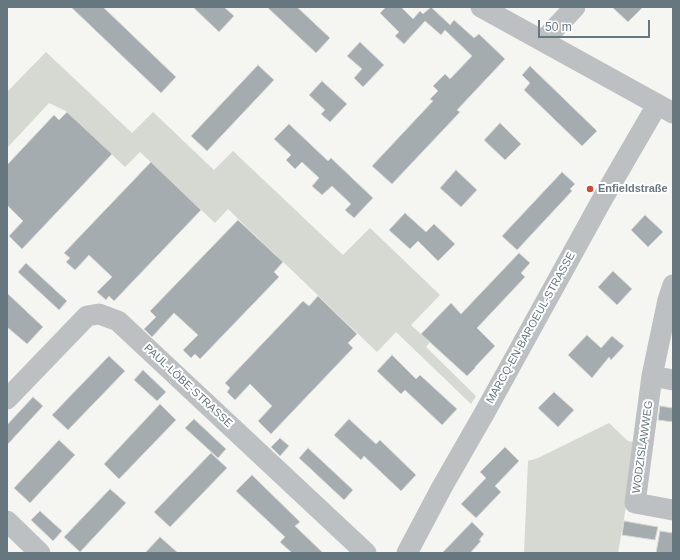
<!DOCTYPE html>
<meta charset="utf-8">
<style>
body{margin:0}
#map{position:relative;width:680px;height:560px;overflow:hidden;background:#f5f5f2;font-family:Helvetica,sans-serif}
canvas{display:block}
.frame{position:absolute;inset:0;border:8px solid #67777f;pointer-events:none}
.scale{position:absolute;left:538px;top:20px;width:112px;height:18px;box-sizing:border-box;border:2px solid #67777f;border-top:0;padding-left:5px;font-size:12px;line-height:14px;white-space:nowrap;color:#67777f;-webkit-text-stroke:3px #fff;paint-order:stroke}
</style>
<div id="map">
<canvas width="680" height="560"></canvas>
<div class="frame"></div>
<div class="scale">50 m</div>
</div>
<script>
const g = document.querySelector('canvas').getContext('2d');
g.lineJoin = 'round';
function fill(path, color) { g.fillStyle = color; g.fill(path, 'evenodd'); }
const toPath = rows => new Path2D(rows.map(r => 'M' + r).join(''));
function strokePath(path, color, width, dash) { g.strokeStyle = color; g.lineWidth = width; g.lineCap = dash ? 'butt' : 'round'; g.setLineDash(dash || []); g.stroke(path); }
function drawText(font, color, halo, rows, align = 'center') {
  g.font = font + ' Helvetica,sans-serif'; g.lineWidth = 4; g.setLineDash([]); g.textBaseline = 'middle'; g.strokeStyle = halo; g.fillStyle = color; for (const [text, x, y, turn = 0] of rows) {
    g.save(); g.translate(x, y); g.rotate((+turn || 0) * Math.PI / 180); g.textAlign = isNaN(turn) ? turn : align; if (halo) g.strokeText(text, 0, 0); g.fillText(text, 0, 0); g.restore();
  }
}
fill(toPath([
 [46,52,132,133,153,112,214,170,233,151,343,255,370,228,440,295,411,325,430,342,426,347,476,396,471,404,396,332,377,352,228,209,215,223,140,152,125,167,66,111,49,103,7,148,7,92],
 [609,423,628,441,637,443,618,553,524,553,528,461,538,458]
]), '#d5d9d1');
const building = toPath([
 [71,7,103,7,176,77,161,93,71,7],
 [193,7,224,7,234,16,219,32,193,7],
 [267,7,297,7,330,38,316,53,267,7],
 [386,7,401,7,413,19,420,11,423,14,431,7,450,25,454,20,474,38,479,34,505,59,457,110,460,112,392,184,372,166,433,101,430,99,438,91,433,86,445,74,450,79,472,56,445,30,441,35,425,21,404,44,395,36,399,32,380,13,386,7],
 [612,7,643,7,628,22,612,7],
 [360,42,384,65,363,87,354,78,362,69,347,56,360,42],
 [258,65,274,80,207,151,191,136,258,65],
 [530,66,597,131,582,146,524,90,530,83,522,75,530,66],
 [322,81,347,104,330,122,321,114,325,110,309,95,322,81],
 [67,112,112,154,22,249,9,236,23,221,7,205,7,165,54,115,59,120,67,112],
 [500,123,521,144,505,160,484,140,500,123],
 [289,124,328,161,331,158,373,198,354,218,345,210,351,204,332,186,322,195,312,186,319,178,302,162,295,169,286,160,291,155,274,139,289,124],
 [151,162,201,210,114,301,109,296,106,300,97,292,112,277,89,255,75,270,66,262,70,258,64,253,151,162],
 [456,170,477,190,461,207,440,188,456,170],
 [562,172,575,184,570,189,572,191,517,250,502,236,562,172],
 [405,213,426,232,434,224,455,244,438,261,418,241,410,249,389,230,405,213],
 [645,215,663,232,648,247,631,230,645,215],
 [238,220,283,262,274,272,279,277,200,359,195,354,191,358,183,350,198,335,174,313,152,337,144,329,156,317,150,311,238,220],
 [519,253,530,263,521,273,525,277,477,328,495,346,475,367,475,368,467,376,421,334,451,303,461,314,519,253],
 [26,263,67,301,59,310,18,272,26,263],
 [613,271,632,289,617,305,598,287,613,271],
 [7,293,43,327,27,344,7,327,7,293],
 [318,296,357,334,348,343,353,348,271,434,258,421,272,406,250,384,235,400,227,392,230,388,225,383,303,301,309,306,318,296],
 [587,335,601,348,612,336,624,346,611,360,609,357,592,378,568,355,587,335],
 [392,355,416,379,420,375,457,409,442,425,405,390,401,394,377,371,392,355],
 [109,356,125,371,68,430,52,415,109,356],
 [143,370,166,392,157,401,134,380,143,370],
 [554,392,574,410,558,427,538,408,554,392],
 [33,397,43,406,7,445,7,425,33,397],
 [160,404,176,420,119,479,104,464,160,404],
 [660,406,673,408,673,422,658,420,660,406],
 [194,419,226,449,218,458,185,428,194,419],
 [349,419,376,444,380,440,416,475,401,491,364,456,361,460,334,435,349,419],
 [280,438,289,446,280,456,271,447,280,438],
 [59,440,75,455,30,503,14,488,59,440],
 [505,447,519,461,495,486,501,492,476,518,461,504,486,478,480,472,505,447],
 [308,448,353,490,344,500,299,458,308,448],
 [211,453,227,468,170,527,154,512,211,453],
 [252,475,300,522,295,526,323,553,292,553,280,542,285,537,236,491,252,475],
 [110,489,126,503,80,552,64,537,110,489],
 [40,511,62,531,53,541,31,520,40,511],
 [624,521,658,527,655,540,622,535,624,521],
 [472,522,484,534,479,540,481,541,470,553,442,553,472,522],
 [660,531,673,533,673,553,656,553,660,531],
 [160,537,178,553,145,553,160,537]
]);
fill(building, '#a4acb0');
strokePath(building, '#d6d6d4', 1);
strokePath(toPath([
 [481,7,673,113],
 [543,41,575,7],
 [673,285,668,300,652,376,635,503,673,510],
 [652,376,673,380],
 [7,399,87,316,99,314,118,321,366,553],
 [7,521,40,553],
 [407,553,442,487,485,412,603,198,657,105]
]), '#bcc0c3', 21);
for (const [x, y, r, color] of [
 [590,189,4,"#cf4a38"]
]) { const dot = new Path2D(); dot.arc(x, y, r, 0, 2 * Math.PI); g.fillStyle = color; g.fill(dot); strokePath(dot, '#fff', 1.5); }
drawText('bold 11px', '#67777f', '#fff', [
 ["Enfieldstraße",598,189]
], 'left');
drawText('11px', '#67777f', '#fff', [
 ["MARCQ-EN-BAROEUL-STRASSE",531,328,-61],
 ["PAUL-LÖBE-STRASSE",188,386,43],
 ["WODZISLAWWEG",643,447,-82]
]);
</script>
